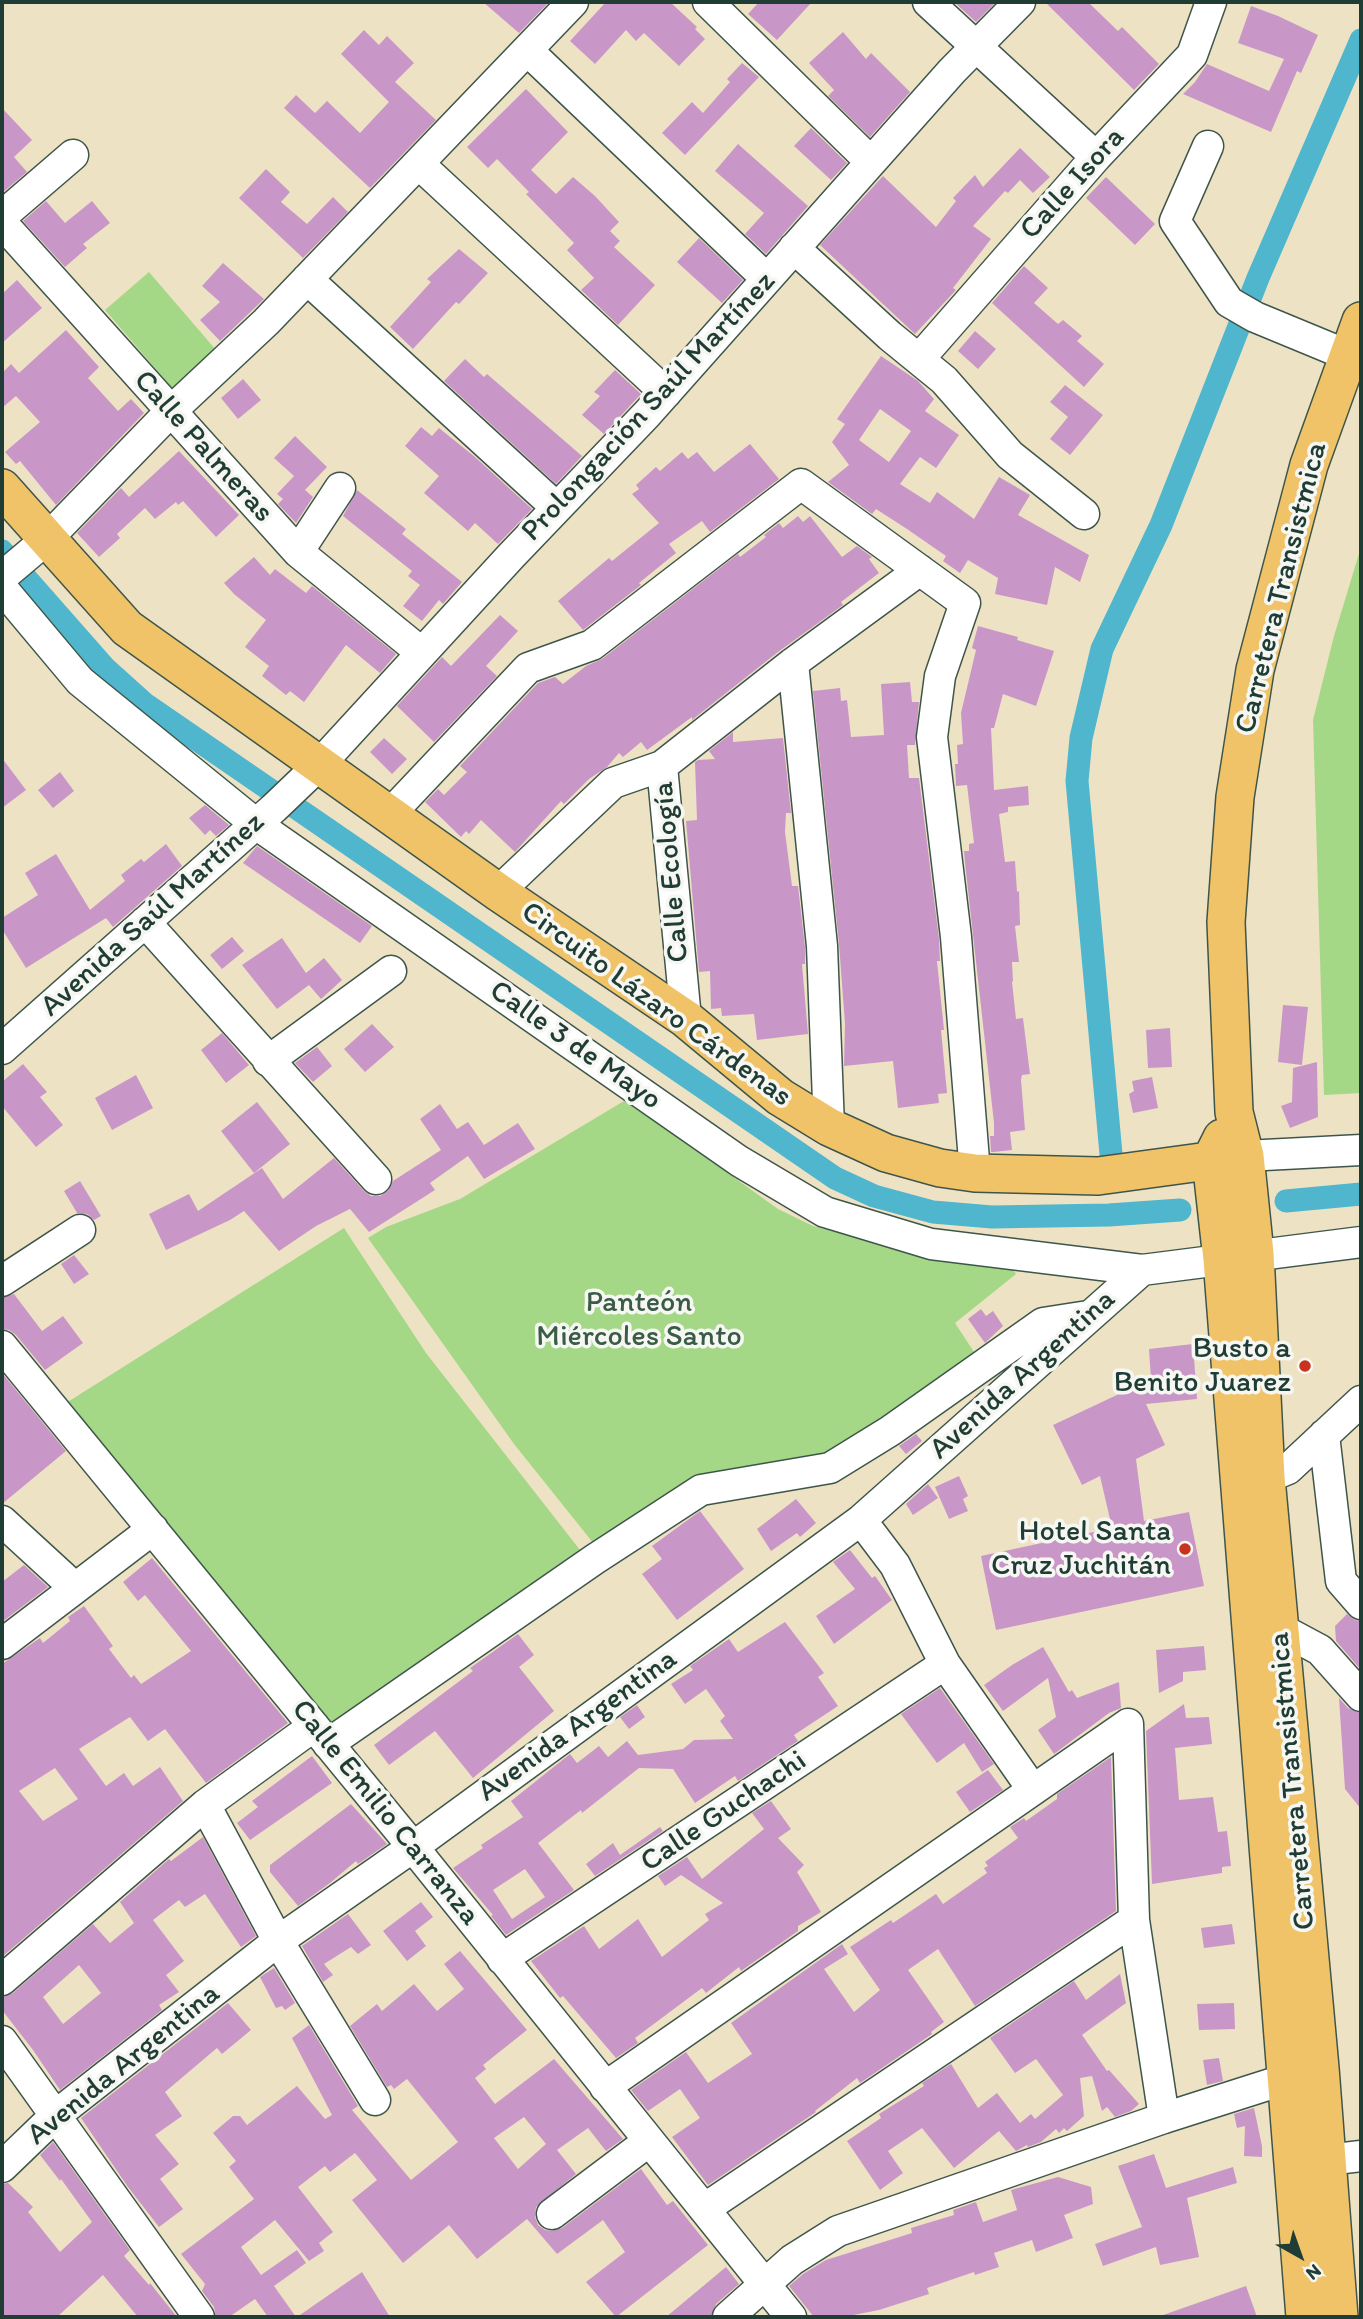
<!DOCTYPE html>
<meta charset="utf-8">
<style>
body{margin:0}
#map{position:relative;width:1363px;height:2319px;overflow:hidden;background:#eee2c5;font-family:Itim,sans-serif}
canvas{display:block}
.frame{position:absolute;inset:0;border:4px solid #1f3d34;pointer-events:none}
.north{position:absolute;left:1265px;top:2221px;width:70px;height:70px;-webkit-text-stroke:5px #f6f6f2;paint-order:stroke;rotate:140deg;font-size:19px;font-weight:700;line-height:28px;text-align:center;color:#1f3d34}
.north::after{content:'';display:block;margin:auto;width:24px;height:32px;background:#1f3d34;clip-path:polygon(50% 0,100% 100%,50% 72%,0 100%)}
</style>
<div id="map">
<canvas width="1363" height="2319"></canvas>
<div class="frame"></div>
<div class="north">N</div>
</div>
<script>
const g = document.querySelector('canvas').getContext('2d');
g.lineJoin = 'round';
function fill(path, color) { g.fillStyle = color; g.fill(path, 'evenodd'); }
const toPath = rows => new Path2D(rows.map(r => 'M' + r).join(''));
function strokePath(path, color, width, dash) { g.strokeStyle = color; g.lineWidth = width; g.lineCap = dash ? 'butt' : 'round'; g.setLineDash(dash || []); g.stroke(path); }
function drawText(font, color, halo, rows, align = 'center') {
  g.font = font + ' Itim,sans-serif'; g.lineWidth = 7; g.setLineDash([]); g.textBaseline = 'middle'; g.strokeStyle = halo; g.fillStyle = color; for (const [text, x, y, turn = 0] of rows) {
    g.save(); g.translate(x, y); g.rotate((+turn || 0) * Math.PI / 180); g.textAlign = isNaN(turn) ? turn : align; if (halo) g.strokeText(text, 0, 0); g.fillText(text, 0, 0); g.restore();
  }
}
fill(toPath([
 [149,272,216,350,172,388,105,310],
 [1361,547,1361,1093,1324,1095,1313,720,1334,636],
 [624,1101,668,1130,778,1209,813,1226,878,1243,1009,1264,1016,1274,955,1323,978,1358,831,1453,594,1544,514,1444,368,1238,386,1227,460,1199],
 [344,1228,426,1353,580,1550,332,1731,66,1403]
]), '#a4d887');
strokePath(toPath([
 [2,551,105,668,145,704,835,1178,874,1196,933,1212,992,1217,1109,1215,1180,1210],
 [1111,1154,1077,781,1081,738,1102,649,1161,525,1258,278,1361,40],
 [1286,1201,1361,1194]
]), '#4fb6cd', 23);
fill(toPath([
 [483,2,549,2,519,33],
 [606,2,670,2,697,27,695,29,705,39,679,66,644,33,636,41,626,30,595,64,570,41],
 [759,2,812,2,777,40,748,14],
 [954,2,996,2,976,22],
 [1045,2,1088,2,1118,31,1122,27,1159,64,1134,90],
 [1251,6,1278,16,1318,35,1301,73,1297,71,1271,132,1183,94,1195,82,1207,64,1269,91,1284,59,1238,43],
 [364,30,379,45,387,36,414,63,395,82,436,120,370,188,284,108,296,95,315,113,327,101,360,133,389,102,341,54],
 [843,32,866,59,871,53,910,92,870,137,828,96,834,90,809,63],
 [742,63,759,77,685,155,662,133,692,102,703,113,730,82,727,79],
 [526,89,568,132,531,170,556,194,573,177,595,196,619,222,610,231,620,241,614,247,655,285,618,325,581,290,594,278,567,250,574,243,526,194,529,192,497,159,488,168,467,147],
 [2,108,32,140,14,157,27,172,2,193],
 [811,128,847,163,831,180,794,146],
 [738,144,808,206,766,254,745,234,764,213,715,171],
 [1020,148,1050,177,1033,193,1020,180,1008,193,1005,191,973,226,991,239,953,288,956,290,915,334,820,245,883,176,936,227,956,201,953,198,975,175,983,187],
 [266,169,290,192,281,202,307,224,333,197,348,212,303,258,239,198],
 [1106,177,1155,224,1135,245,1086,198],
 [46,201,65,223,92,201,110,223,83,244,87,248,65,267,23,221],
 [699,238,743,280,722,303,677,262],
 [459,249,488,273,459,304,456,302,413,349,390,327,431,282,427,279],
 [223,263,264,299,220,341,200,320,220,302,202,286],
 [1024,266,1048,288,1034,303,1058,324,1063,320,1082,336,1077,341,1104,364,1084,387,992,303],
 [17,280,42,308,2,343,2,294],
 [66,330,99,367,88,378,118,411,131,399,144,413,56,505,20,461,16,464,5,452,40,422,16,396,2,408,2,373,11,364,19,373],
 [975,331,996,349,978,369,958,351],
 [881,356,918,381,934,399,925,411,959,435,936,468,920,457,900,484,930,503,937,492,974,519,999,477,1030,495,1018,515,1089,555,1080,582,1055,567,1047,605,995,594,998,578,968,560,960,573,943,561,946,556,907,529,876,509,872,514,828,482,849,465,832,442,845,424,837,419],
 [880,409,911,431,889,462,859,440],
 [465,359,484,377,487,374,582,456,556,484,444,381],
 [615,370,641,394,604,434,582,415,600,396,594,392],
 [243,379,261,400,238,419,221,398],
 [1065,385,1103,415,1070,455,1050,439,1068,417,1050,402],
 [421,427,432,436,439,428,475,457,532,509,498,544,475,523,468,531,424,493,439,476,405,446],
 [295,436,327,467,305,490,313,497,296,523,278,504,283,499,277,494,294,476,274,458],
 [750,444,779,479,710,532,702,521,669,544,676,553,639,583,641,585,583,630,558,601,609,558,612,561,659,523,632,494,639,489,636,485,656,467,660,471,682,452,688,459,697,452,714,472],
 [179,451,239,515,216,537,183,501,178,505,176,502,155,519,145,508,117,534,120,538,99,557,77,533,121,488,129,497],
 [357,490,406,529,402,534,462,582,443,604,439,600,422,621,403,606,420,585,408,576,412,571,343,516],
 [798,516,803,522,810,516,842,557,857,546,872,557,869,559,879,573,841,602,843,605,778,652,692,720,692,717,647,750,641,742,623,757,619,753,607,767,589,779,564,804,561,801,515,852,481,820,469,834,466,831,461,837,425,802,438,789,444,795,467,772,460,766,538,683,555,677,563,684,586,666,602,659,738,554,740,557,766,537,764,535,779,523,783,528],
 [254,557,270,575,275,569,306,593,312,586,396,654,380,673,346,645,304,702,290,691,286,695,262,676,269,666,245,647,266,620,234,594,224,583],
 [500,615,518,631,486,666,497,676,434,742,397,706,442,657,451,666],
 [978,626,1018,637,1017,640,1054,651,1036,706,1003,694,994,728,991,728,994,790,1028,786,1029,805,1008,807,1008,812,999,814,1005,862,1015,861,1017,892,1019,891,1020,925,1015,926,1019,962,1012,962,1013,981,1012,982,1016,1019,1023,1018,1030,1074,1022,1075,1021,1080,1025,1130,1010,1132,1012,1150,994,1152,991,1152,990,1136,994,1136,994,1123,965,863,964,851,969,851,969,844,974,843,967,785,956,786,955,764,958,764,957,745,963,744,961,713,976,650,972,648],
 [910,682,912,702,919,702,915,745,907,745,909,778,919,778,939,939,940,961,937,961,944,1030,941,1030,947,1093,938,1094,939,1103,898,1108,893,1061,844,1066,845,1024,839,944,813,691,840,688,841,701,847,700,851,737,884,735,881,684],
 [733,732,733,742,783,738,791,813,786,813,785,832,792,886,798,886,805,947,805,964,802,964,808,1034,757,1040,754,1014,722,1016,721,1008,711,1009,710,971,699,972,686,821,697,820,695,762,698,760,715,759,709,751],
 [384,738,407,759,392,774,370,752],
 [2,758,26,790,2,808],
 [60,772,74,791,53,808,38,790],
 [205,805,229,825,216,836,210,830,205,835,189,818],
 [166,844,182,866,113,927,106,918,26,968,2,929,2,918,38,895,25,873,56,854,90,910,125,881,121,875,141,859,144,862],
 [257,846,372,926,360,943,243,863],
 [232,937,244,951,222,969,210,955],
 [282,938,306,973,324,958,342,980,321,999,309,985,277,1009,242,965],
 [1283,1005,1308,1007,1302,1065,1278,1062],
 [372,1024,394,1047,365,1072,344,1049],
 [1170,1028,1172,1067,1148,1068,1146,1030],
 [222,1033,249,1065,226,1083,201,1050],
 [317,1047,332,1066,313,1082,295,1063],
 [1317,1062,1318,1117,1290,1128,1281,1106,1292,1102,1293,1068],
 [23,1064,47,1092,40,1097,63,1125,36,1147,2,1106,2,1082],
 [136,1075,153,1108,112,1130,95,1098],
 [1152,1077,1158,1108,1133,1113,1129,1094,1134,1091,1132,1081],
 [257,1102,290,1144,254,1173,221,1131],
 [440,1104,457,1129,468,1122,484,1145,518,1123,535,1149,484,1179,468,1156,430,1183,435,1190,369,1232,350,1209,316,1226,279,1251,244,1211,230,1220,166,1250,149,1214,189,1194,198,1211,262,1168,283,1199,334,1158,364,1191,371,1196,380,1196,388,1191,393,1181,441,1150,420,1119],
 [80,1181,101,1216,94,1220,87,1214,77,1213,64,1191],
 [74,1255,89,1274,74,1284,61,1264],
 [14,1294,42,1331,63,1316,83,1343,45,1370,16,1335,9,1330,2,1329,2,1298],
 [981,1309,986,1316,993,1311,1003,1326,985,1343,968,1319],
 [1193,1344,1197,1399,1146,1404,1165,1445,1136,1459,1144,1521,1189,1512,1204,1586,996,1630,981,1556,1112,1528,1100,1476,1082,1485,1053,1425,1151,1379,1149,1349],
 [2,1373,66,1451,2,1504],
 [916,1434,922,1441,906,1454,899,1446],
 [959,1476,968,1496,963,1499,968,1511,949,1519,935,1487],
 [928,1484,938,1498,913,1515,906,1504],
 [796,1499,816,1523,800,1537,797,1533,771,1551,757,1529],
 [700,1511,744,1569,677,1620,642,1574,662,1559,652,1546],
 [850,1550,872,1578,875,1576,892,1600,834,1644,816,1616,855,1589,833,1562],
 [152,1558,288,1723,206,1783,165,1729,148,1741,130,1717,79,1749,106,1786,124,1773,133,1786,160,1767,183,1801,2,1957,2,1664,40,1638,43,1643,70,1621,68,1617,84,1606,113,1646,109,1649,131,1678,134,1675,141,1684,191,1651,145,1595,138,1601,123,1582],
 [55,1768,78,1799,43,1821,19,1791],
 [24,1565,48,1587,2,1622,2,1582],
 [1347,1614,1355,1620,1361,1621,1361,1670,1336,1641,1335,1626],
 [785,1622,824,1673,818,1677,838,1706,794,1735,798,1741,738,1781,735,1776,695,1803,673,1769,639,1768,582,1813,581,1810,538,1843,574,1890,506,1935,491,1916,493,1915,453,1868,483,1848,481,1845,523,1817,511,1801,570,1754,577,1763,599,1746,608,1757,627,1741,638,1755,683,1749,694,1740,733,1739,720,1721,725,1716,706,1689,685,1704,671,1684,693,1670,690,1666,729,1639,738,1652],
 [525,1869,545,1897,512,1919,493,1890],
 [518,1634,534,1655,519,1667,554,1711,473,1778,435,1731,389,1765,374,1745,473,1671,470,1668],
 [1204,1646,1206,1670,1183,1672,1183,1681,1159,1693,1156,1650],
 [1043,1647,1069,1692,1072,1690,1077,1698,1119,1682,1121,1708,1109,1713,1054,1754,1038,1730,1056,1717,1048,1678,1003,1711,984,1685,1012,1665],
 [940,1688,994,1764,982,1772,964,1743,937,1763,901,1714],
 [1339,1698,1348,1708,1361,1713,1361,1809,1345,1789],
 [1184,1704,1186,1718,1209,1717,1212,1744,1175,1748,1179,1800,1213,1797,1218,1832,1227,1831,1231,1866,1222,1867,1222,1873,1152,1884,1146,1731],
 [637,1705,645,1717,629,1729,620,1717],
 [312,1756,332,1783,250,1840,237,1823,258,1807,252,1801],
 [1111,1757,1116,1911,975,2006,938,1949,908,1970,944,2022,931,2032,932,2034,860,2083,857,2078,815,2111,816,2112,708,2185,672,2137,700,2118,680,2089,648,2111,631,2090,686,2052,708,2083,752,2054,731,2023,842,1944,848,1954,824,1969,854,2012,880,1990,850,1947,891,1920,893,1923,936,1894,943,1904,987,1873,984,1868,988,1866,985,1862,1018,1838,1010,1827,1024,1818,1026,1821,1057,1799,1057,1794],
 [988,1770,1003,1790,970,1812,956,1792],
 [771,1801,791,1829,778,1838,804,1865,797,1872,821,1912,798,1926,798,1931,741,1971,739,1967,706,1993,702,1988,635,2038,638,2043,616,2058,563,1996,560,1998,531,1961,584,1926,599,1949,638,1919,662,1957,709,1920,705,1914,723,1903,681,1875,665,1886,658,1876,687,1857,702,1879,764,1829,752,1813],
 [351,1804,387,1844,358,1864,356,1861,330,1883,298,1906,270,1872,270,1865],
 [660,1827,663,1831,595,1876,586,1864,613,1843,620,1855],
 [203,1837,256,1936,241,1947,205,1894,185,1907,179,1900,153,1920,184,1961,166,1975,179,1992,159,2005,162,2010,60,2090,33,2050,2,2010,2,1997,13,1993,93,1924,110,1943,134,1923,120,1902,169,1859,171,1861],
 [79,1965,101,1993,63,2024,43,1997],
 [421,1902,433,1917,415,1931,426,1946,407,1961,383,1931],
 [348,1914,371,1945,358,1954,351,1947,324,1964,333,1975,323,1982,302,1946],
 [1232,1924,1235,1944,1204,1948,1201,1928],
 [460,1951,527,2030,483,2065,486,2069,475,2078,495,2104,554,2059,623,2139,606,2151,588,2128,557,2150,576,2174,536,2207,535,2217,538,2225,545,2230,553,2231,562,2228,641,2169,667,2205,673,2201,708,2245,616,2317,586,2282,625,2252,603,2220,557,2254,527,2219,477,2259,449,2225,403,2263,352,2200,377,2180,355,2153,330,2172,325,2166,298,2187,333,2232,319,2243,324,2251,309,2261,275,2220,241,2247,261,2275,297,2250,306,2263,274,2286,296,2317,268,2317,255,2299,229,2317,216,2317,214,2307,202,2291,205,2284,181,2254,254,2199,229,2167,236,2161,213,2133,233,2116,240,2116,247,2125,297,2086,325,2119,332,2115,292,2038,309,2025,358,2106,352,2110,411,2180,458,2142,407,2079,394,2089,391,2085,387,2087,350,2026,377,2004,382,2011,414,1984,437,2011,464,1989,444,1964],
 [524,2117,546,2144,518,2169,494,2138],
 [274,1968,295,2003,285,2010,282,2006,276,2008,260,1977],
 [1120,1974,1126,2003,1082,2035,1107,2071,1109,2070,1139,2104,1131,2111,1115,2117,1107,2107,1102,2111,1092,2076,1080,2078,1084,2116,1067,2131,1064,2128,1059,2133,1056,2129,1041,2142,1028,2147,1027,2145,1016,2151,999,2131,954,2168,922,2128,888,2151,903,2173,880,2190,847,2141,881,2118,879,2114,924,2086,922,2083,951,2064,978,2108,997,2093,1020,2123,1031,2114,1035,2119,1063,2095,1036,2059,1015,2073,990,2038,1074,1981,1086,2000],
 [228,2003,251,2030,222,2054,217,2048,165,2092,182,2116,155,2135,179,2164,160,2179,183,2209,159,2227,128,2187,81,2118],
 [1234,2003,1235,2029,1199,2030,1197,2004],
 [1219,2058,1223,2081,1207,2085,1203,2060],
 [1254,2108,1262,2146,1262,2157,1244,2156,1245,2126,1237,2128,1234,2114],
 [53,2142,130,2250,124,2256,149,2285,150,2283,177,2317,138,2317,103,2275,57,2317,2,2317,2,2184,8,2183,33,2207,28,2212,60,2252,92,2222,61,2179,60,2181,40,2155],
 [1154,2154,1166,2188,1233,2167,1237,2183,1187,2198,1199,2257,1160,2265,1156,2247,1103,2266,1095,2244,1142,2227,1118,2166],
 [1058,2177,1091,2187,1093,2204,1064,2215,1073,2238,1036,2252,1032,2240,994,2253,999,2267,975,2275,974,2272,927,2288,929,2294,879,2310,843,2317,814,2317,789,2286,803,2274,826,2260,912,2233,911,2228,954,2215,953,2210,976,2202,983,2222,1017,2210,1011,2190],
 [726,2267,739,2284,716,2304,711,2317,666,2317],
 [362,2272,390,2317,297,2317],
 [1246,2286,1257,2317,1164,2317,1163,2315]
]), '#c997c7');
const minor = toPath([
 [708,2,871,162],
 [928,2,1096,157],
 [527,50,767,279],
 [1208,146,1175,221,1229,302,1255,317,1347,355],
 [419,164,666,393],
 [2,216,73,155],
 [2,223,298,552,422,653],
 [794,248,890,336,944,380,1010,455,1084,514],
 [307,279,557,508],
 [920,358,1096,157,1192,55,1211,2],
 [298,552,340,488],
 [2,577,47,539,170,412,266,322,573,2],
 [2,588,80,681,256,824,739,1161,825,1212,931,1244,1142,1270,1361,1242],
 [793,663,822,946,829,1127],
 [662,766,686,1019],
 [390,814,528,668,592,645,801,484,965,603,940,676,932,737,956,937,975,1173],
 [498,892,613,783,662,766,793,663,920,570],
 [145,922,376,1179],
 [2,1049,274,808,320,764,511,556,647,414,952,71,1020,2],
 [268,1061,391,971],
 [1245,1156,1361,1150],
 [2,1281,80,1230],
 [2,1346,413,1847,791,2317],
 [1324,1435,1341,1581,1361,1604],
 [1247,1480,1266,1478,1288,1469,1361,1401],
 [861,1520,895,1565,945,1664,1033,1790],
 [2,1521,75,1588],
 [1279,1628,1320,1650,1361,1696],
 [2,1644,153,1529],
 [1128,1724,1134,1920,1164,2118],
 [328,1744,595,1559,701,1490,830,1468,890,1431,1043,1323,1088,1316],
 [205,1805,278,1941,375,2100],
 [502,1959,945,1664],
 [2,1980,205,1805,314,1726],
 [2,2041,199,2317],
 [605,2087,1128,1724],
 [1327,2160,1361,2156],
 [2,2167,56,2115,278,1941,413,1847,861,1520,1142,1270],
 [704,2209,1134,1920],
 [552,2214,649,2141],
 [728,2317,792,2260,838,2231,1164,2118,1305,2073]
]);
const major = toPath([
 [2,488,127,628,498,892,686,1019,780,1097,829,1127,886,1153,940,1168,975,1173,1098,1176,1245,1156],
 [1222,1138,1211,1160,1222,1259,1305,2317],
 [1339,2317,1320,2068,1266,1478,1255,1254,1245,1156,1234,1112,1226,922,1235,797,1255,670,1309,465,1361,321]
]);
strokePath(minor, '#3e564a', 33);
strokePath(major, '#3e564a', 40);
strokePath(minor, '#fff', 30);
strokePath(major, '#f1c369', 37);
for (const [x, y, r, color] of [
 [1305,1366,7,"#c8321e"],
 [1185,1549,7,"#c8321e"]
]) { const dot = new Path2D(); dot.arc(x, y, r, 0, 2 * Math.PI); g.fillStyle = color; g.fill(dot); strokePath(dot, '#f6f6f2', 2.5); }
drawText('30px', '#1f3d34', '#f6f6f2', [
 ["Calle Isora",1073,184,-48],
 ["Prolongación Saúl Martínez",649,407,-47],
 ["Calle Palmeras",203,447,48],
 ["Carretera Transistmica",1282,588,-76],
 ["Calle Ecología",672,872,-95],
 ["Avenida Saúl Martínez",153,915,-42],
 ["Circuito Lázaro Cárdenas",656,1005,36],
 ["Calle 3 de Mayo",575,1046,35],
 ["Avenida Argentina",1023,1375,-42],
 ["Avenida Argentina",578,1726,-36],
 ["Carretera Transistmica",1293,1781,-95],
 ["Calle Guchachi",724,1812,-34],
 ["Calle Emilio Carranza",385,1813,51],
 ["Avenida Argentina",124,2065,-39]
]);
drawText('30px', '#3a5c45', '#f6f6f2', [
 ["Panteón",639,1303],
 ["Miércoles Santo",639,1337]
]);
drawText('30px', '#1f3d34', '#f6f6f2', [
 ["Busto a",1291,1349],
 ["Benito Juarez",1291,1383],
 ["Hotel Santa",1171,1532],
 ["Cruz Juchitán",1171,1566]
], 'right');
</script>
